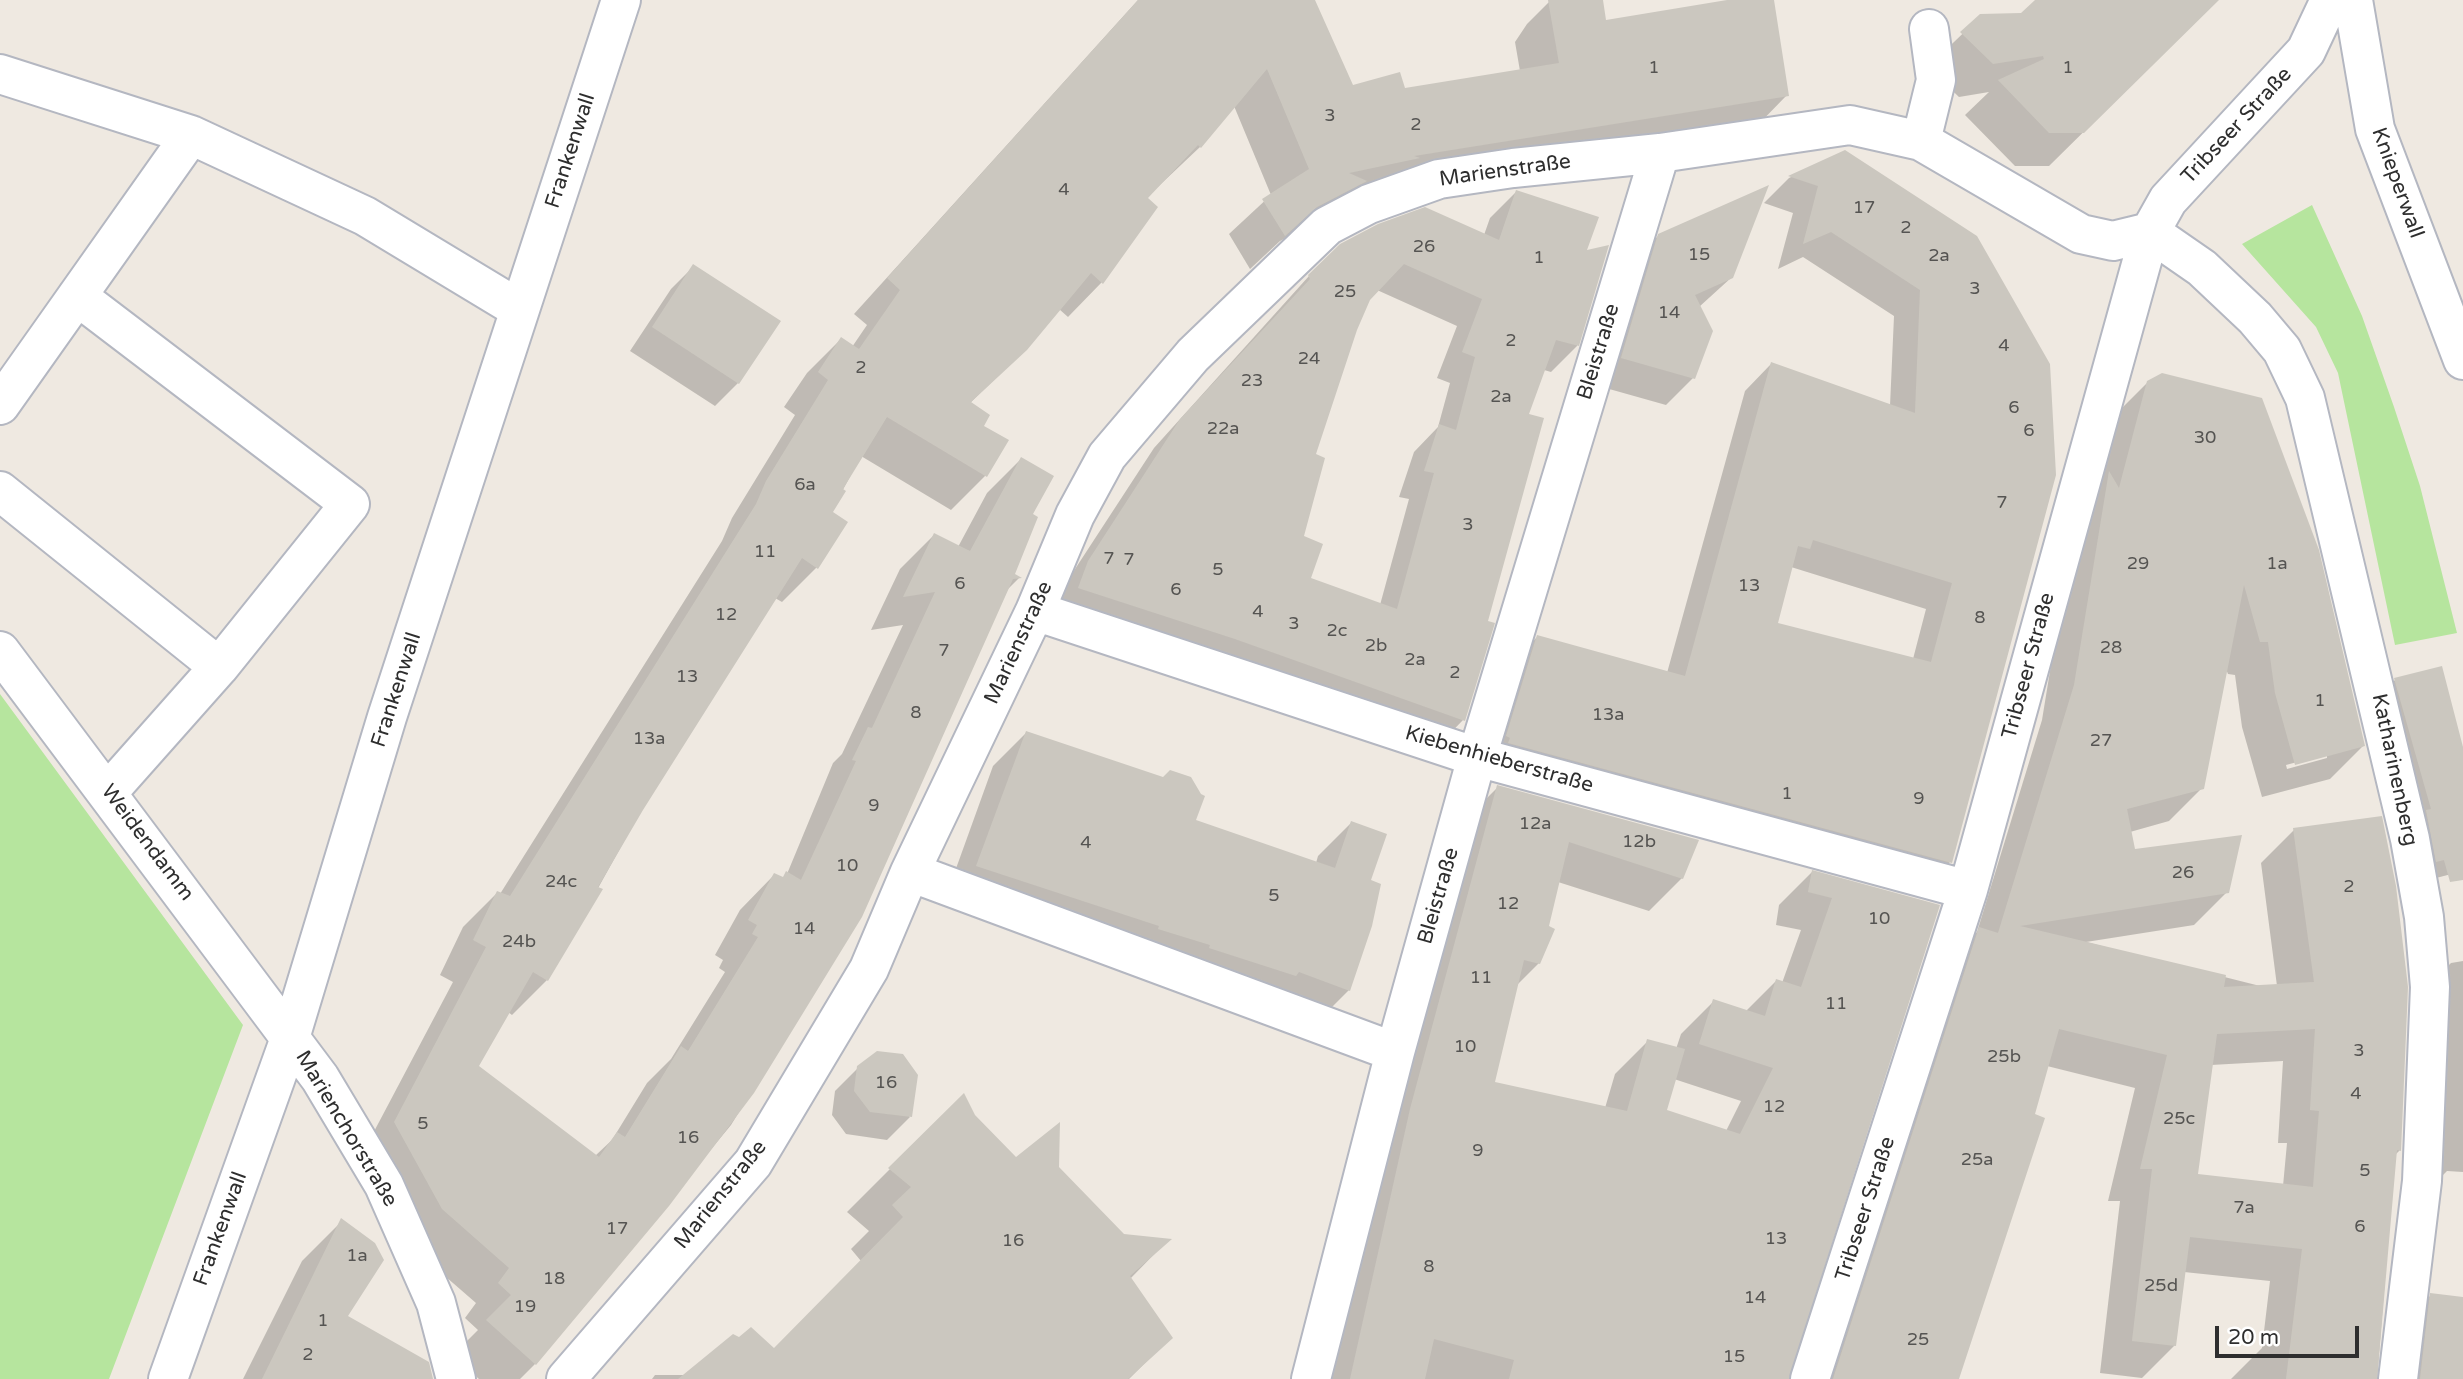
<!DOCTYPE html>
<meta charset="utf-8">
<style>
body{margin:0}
#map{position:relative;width:2463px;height:1379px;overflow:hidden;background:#efe9e1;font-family:"Varela Round",sans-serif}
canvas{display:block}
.scale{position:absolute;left:2215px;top:1326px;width:144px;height:32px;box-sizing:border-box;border:4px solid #2e2e2e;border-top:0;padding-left:9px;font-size:21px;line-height:24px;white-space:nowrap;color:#2e2e2e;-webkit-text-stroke:5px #fff;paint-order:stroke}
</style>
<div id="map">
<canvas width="2463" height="1379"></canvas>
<div class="scale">20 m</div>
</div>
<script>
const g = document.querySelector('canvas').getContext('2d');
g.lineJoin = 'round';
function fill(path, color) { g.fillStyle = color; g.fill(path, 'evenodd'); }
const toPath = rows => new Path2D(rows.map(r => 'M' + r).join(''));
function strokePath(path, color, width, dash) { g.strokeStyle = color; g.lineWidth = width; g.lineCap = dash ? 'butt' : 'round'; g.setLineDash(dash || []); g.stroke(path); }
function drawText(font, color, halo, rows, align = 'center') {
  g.font = font + ' "Varela Round",sans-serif'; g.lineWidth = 5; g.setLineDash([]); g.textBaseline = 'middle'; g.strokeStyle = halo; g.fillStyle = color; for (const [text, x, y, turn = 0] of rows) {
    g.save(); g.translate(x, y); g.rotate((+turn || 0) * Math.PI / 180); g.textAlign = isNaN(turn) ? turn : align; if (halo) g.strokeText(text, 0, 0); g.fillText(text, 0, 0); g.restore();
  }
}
fill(toPath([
 [2312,205,2362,316,2394,407,2420,486,2457,633,2395,645,2338,373,2316,327,2242,244],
 [0,694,243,1025,109,1379,0,1379]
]), '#b6e59e');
fill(toPath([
 [1138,0,1314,0,1352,87,1403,90,1520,71,1515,42,1527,24,1551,0,1601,0,1605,22,1738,0,1772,0,1787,95,1753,130,1331,215,1280,241,1250,269,1229,234,1271,195,1234,106,1200,147,1146,198,1102,282,1068,317,1059,309,1026,349,969,404,982,427,985,476,951,510,861,456,831,512,845,522,816,568,782,602,775,598,642,809,547,980,512,1015,508,1012,477,1067,595,1156,612,1140,647,1083,671,1059,725,972,719,968,723,960,715,955,740,910,774,875,781,879,787,874,833,763,842,754,903,625,871,630,900,569,934,535,958,547,987,493,1021,459,1030,514,1013,575,1019,578,1006,591,860,916,731,1125,535,1364,520,1379,479,1379,453,1355,478,1330,465,1318,476,1303,408,1244,360,1158,453,982,440,975,463,927,497,893,500,894,722,541,732,518,795,415,784,407,807,373,841,339,852,347,867,325,854,314],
 [2037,0,2194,0,2194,23,2049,166,2015,166,1965,115,1989,92,1959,97,1928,67,1981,16,2022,15],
 [1845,152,1976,237,1950,862,1923,889,1483,769,1511,664,1537,637,1667,673,1745,391,1771,364,1890,406,1894,316,1803,257,1778,269,1793,213,1764,203,1789,178],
 [1791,567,1926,609,1913,659,1776,625],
 [1516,192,1585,253,1607,248,1577,346,1551,372,1544,370,1527,415,1463,720,1437,747,1053,614,1062,589,1154,448,1309,276,1484,235,1490,218],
 [1377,290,1457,326,1437,378,1450,383,1438,427,1414,452,1399,497,1409,499,1380,605,1309,579,1301,537,1314,455,1355,329,1368,299],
 [1659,235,1732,277,1699,307,1693,378,1666,405,1595,385,1632,262],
 [694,266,738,383,715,406,630,351,671,289],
 [2148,382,2363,746,2330,779,2262,797,2242,727,2235,675,2228,674,2226,669,2202,788,2169,821,2130,832,2134,851,2227,892,2194,925,2086,942,2264,987,2277,986,2261,863,2294,830,2400,1150,2395,1155,2377,1379,2231,1379,2262,1348,2270,1281,2184,1272,2175,1345,2142,1378,2100,1373,2120,1201,2108,1201,2135,1088,2047,1066,1958,1379,1812,1379,1946,962,1977,932,2042,720,2077,506,2114,416],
 [2327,754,2327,758,2287,769,2286,765],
 [2283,1061,2278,1143,2287,1143,2283,1186,2196,1175,2211,1065],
 [2395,680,2463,754,2463,871,2413,884,2372,703],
 [1026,733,1194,821,1316,863,1318,856,1351,823,1368,882,1349,990,1316,1023,945,899,993,766],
 [1498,787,1682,878,1649,911,1558,882,1539,963,1516,986,1492,1084,1605,1108,1615,1074,1648,1041,1676,1049,1681,1034,1714,1001,1746,1011,1776,981,1782,983,1801,930,1776,925,1779,905,1812,872,1938,906,1787,1379,1326,1379,1465,820],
 [1674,1079,1741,1101,1726,1131,1664,1111],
 [2463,961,2463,1172,2447,1171,2441,1177,2430,984,2451,963],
 [858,1068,910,1117,887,1140,846,1134,832,1115,835,1091],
 [963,1096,973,1116,1016,1159,1058,1168,1123,1235,1168,1240,1130,1279,1171,1337,1129,1379,652,1379,655,1375,687,1375,774,1350,861,1261,851,1249,869,1231,847,1212],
 [342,1221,345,1316,424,1379,243,1379,302,1261],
 [2431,1295,2463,1299,2463,1379,2390,1379,2398,1328]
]), '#0003');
fill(toPath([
 [1138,0,1315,0,1353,85,1400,72,1405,88,1559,63,1548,0,1603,0,1606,20,1727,0,1774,0,1789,96,1414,156,1420,158,1349,173,1367,181,1317,207,1285,236,1262,199,1309,169,1267,69,1201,148,1198,145,1148,198,1158,207,1103,284,1091,273,1027,350,971,402,990,415,984,426,1009,440,987,477,887,417,843,489,846,491,833,512,848,522,818,569,802,558,643,810,598,887,603,889,548,981,533,972,479,1066,599,1157,617,1132,625,1137,681,1046,688,1051,758,937,752,934,757,925,748,920,774,873,783,877,786,871,801,880,856,761,852,760,868,727,872,728,935,592,903,597,934,533,970,551,1021,457,1054,476,1033,514,1038,517,1015,574,1022,578,1013,579,862,917,754,1093,669,1206,536,1365,486,1320,511,1295,498,1283,509,1268,442,1209,394,1122,486,947,473,940,497,891,510,896,756,504,766,481,828,380,818,372,841,337,859,349,900,290,887,278],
 [2035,0,2219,0,2084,133,2049,133,1998,80,2044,59,2043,56,1993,64,1960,32,1980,14,2021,13],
 [1845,150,1977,236,2050,364,2056,475,1952,863,1508,743,1510,738,1506,736,1537,635,1685,676,1771,362,1915,413,1920,290,1831,232,1803,244,1818,186,1788,176],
 [1813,540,1952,583,1931,662,1778,623,1798,546,1810,549],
 [1769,185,1733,278,1695,295,1713,331,1695,379,1621,358,1658,234],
 [1516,190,1599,217,1587,250,1609,245,1579,346,1556,340,1529,414,1544,418,1488,621,1495,623,1465,721,1235,639,1078,588,1088,561,1180,419,1310,279,1308,275,1340,244,1378,224,1425,207,1499,240],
 [1404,264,1482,299,1462,352,1475,357,1456,430,1439,424,1424,471,1434,473,1397,609,1311,578,1323,544,1304,536,1325,458,1316,454,1357,330,1370,300],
 [693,264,781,321,739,384,652,327],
 [2162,373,2262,398,2319,550,2365,746,2295,765,2275,693,2268,642,2260,642,2244,585,2204,789,2127,809,2135,849,2242,835,2229,893,2020,926,2226,975,2224,987,2314,982,2293,828,2382,816,2396,886,2408,987,2401,1151,2397,1150,2377,1379,2286,1379,2302,1249,2190,1237,2176,1346,2132,1341,2152,1169,2140,1169,2167,1055,2059,1029,2035,1114,2045,1118,1959,1379,1833,1379,1979,927,1998,933,2074,685,2109,471,2119,488,2147,381],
 [2315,1029,2310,1110,2319,1111,2313,1187,2198,1174,2217,1034],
 [2442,666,2463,747,2463,880,2450,882,2444,860,2436,862,2426,810,2431,809,2394,678],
 [1026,731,1163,777,1170,770,1191,777,1201,794,1205,796,1196,820,1335,868,1351,821,1387,834,1371,880,1381,884,1372,926,1350,991,1299,972,1296,976,1209,948,1210,945,1158,929,1159,926,976,866],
 [1497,785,1699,840,1683,879,1569,842,1549,926,1555,929,1540,964,1524,960,1495,1082,1627,1111,1647,1039,1685,1049,1667,1110,1740,1134,1773,1068,1699,1044,1713,999,1765,1016,1776,979,1801,987,1832,898,1808,892,1812,870,1940,905,1789,1379,1509,1379,1514,1360,1434,1339,1425,1379,1350,1379,1410,1109],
 [877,1051,903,1054,918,1075,912,1117,870,1112,854,1091,857,1066],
 [964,1093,975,1115,1016,1157,1060,1122,1059,1167,1124,1234,1172,1239,1130,1276,1173,1338,1128,1379,678,1379,733,1334,739,1337,751,1327,774,1348,903,1217,892,1205,911,1187,888,1168],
 [341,1218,375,1243,384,1260,348,1316,429,1362,433,1379,262,1379],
 [2430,1293,2463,1297,2463,1379,2420,1379]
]), '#cbc7bf');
const minor = toPath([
 [2353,0,2375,129,2463,360],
 [0,74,191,135,365,216,519,309],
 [1921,141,1936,80,1929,29],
 [2150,232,2202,268,2255,318,2282,350,2305,398,2410,839,2424,917,2430,987,2422,1181,2398,1379],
 [77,296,350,504,219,667,108,792],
 [0,405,191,135],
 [0,491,219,667],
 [1035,611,1477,757,1968,890],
 [0,651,320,1078,384,1185,436,1303,456,1379],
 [910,872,1395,1052],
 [168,1379,290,1038,387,717,621,0],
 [566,1379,753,1163,869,969,910,872,1035,611,1075,515,1107,456,1193,355,1327,226,1369,204,1439,179,1513,168,1660,153,1850,125,1921,141,2081,234,2113,241,2150,232],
 [1311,1379,1395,1052,1477,757,1660,153],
 [1810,1379,1968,890,2150,232,2168,200,2306,51,2330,0]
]);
strokePath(minor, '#b4b7c1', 42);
strokePath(minor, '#fff', 38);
drawText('18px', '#555452', null, [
 ["1",1654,68],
 ["1",2068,68],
 ["3",1330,116],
 ["2",1416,125],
 ["4",1064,190],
 ["17",1864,208],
 ["2",1906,228],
 ["26",1424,247],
 ["15",1699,255],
 ["2a",1939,256],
 ["1",1539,258],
 ["3",1975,289],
 ["25",1345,292],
 ["14",1669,313],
 ["2",1511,341],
 ["4",2004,346],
 ["24",1309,359],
 ["2",861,368],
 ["23",1252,381],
 ["2a",1501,397],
 ["6",2014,408],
 ["22a",1223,429],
 ["6",2029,431],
 ["30",2205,438],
 ["6a",805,485],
 ["7",2002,503],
 ["3",1468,525],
 ["11",765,552],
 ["7",1109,559],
 ["7",1129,560],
 ["29",2138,564],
 ["1a",2277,564],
 ["5",1218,570],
 ["6",960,584],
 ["13",1749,586],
 ["6",1176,590],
 ["4",1258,612],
 ["12",726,615],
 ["8",1980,618],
 ["3",1294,624],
 ["2c",1337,631],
 ["2b",1376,646],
 ["28",2111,648],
 ["7",944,651],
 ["2a",1415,660],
 ["2",1455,673],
 ["13",687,677],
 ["1",2320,701],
 ["8",916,713],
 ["13a",1608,715],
 ["13a",649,739],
 ["27",2101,741],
 ["1",1787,794],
 ["9",1919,799],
 ["9",874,806],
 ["12a",1535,824],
 ["12b",1639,842],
 ["4",1086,843],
 ["10",847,866],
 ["26",2183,873],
 ["24c",561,882],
 ["2",2349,887],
 ["5",1274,896],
 ["12",1508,904],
 ["10",1879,919],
 ["14",804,929],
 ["24b",519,942],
 ["11",1481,978],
 ["11",1836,1004],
 ["10",1465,1047],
 ["3",2359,1051],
 ["25b",2004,1057],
 ["16",886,1083],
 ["4",2356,1094],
 ["12",1774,1107],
 ["25c",2179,1119],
 ["5",423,1124],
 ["16",688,1138],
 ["9",1478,1151],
 ["25a",1977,1160],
 ["5",2365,1171],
 ["7a",2244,1208],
 ["6",2360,1227],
 ["17",617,1229],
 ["13",1776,1239],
 ["16",1013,1241],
 ["1a",357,1256],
 ["8",1429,1267],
 ["18",554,1279],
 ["25d",2161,1286],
 ["14",1755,1298],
 ["19",525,1307],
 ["1",323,1321],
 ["25",1918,1340],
 ["2",308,1355],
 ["15",1734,1357]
]);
drawText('21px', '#2e2e2e', '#fff', [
 ["Tribseer Straße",2237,126,-47],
 ["Frankenwall",571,151,-72],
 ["Marienstraße",1505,171,-8],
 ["Knieperwall",2397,183,70],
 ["Bleistraße",1599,352,-73],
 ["Marienstraße",1019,643,-65],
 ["Tribseer Straße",2029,666,-75],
 ["Frankenwall",397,690,-72],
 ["Kiebenhieberstraße",1499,760,16],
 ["Katharinenberg",2394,770,78],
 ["Weidendamm",147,843,53],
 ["Bleistraße",1439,896,-74],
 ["Marienchorstraße",346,1129,59],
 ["Marienstraße",721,1195,-51],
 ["Tribseer Straße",1866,1209,-72],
 ["Frankenwall",221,1229,-70]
]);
</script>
